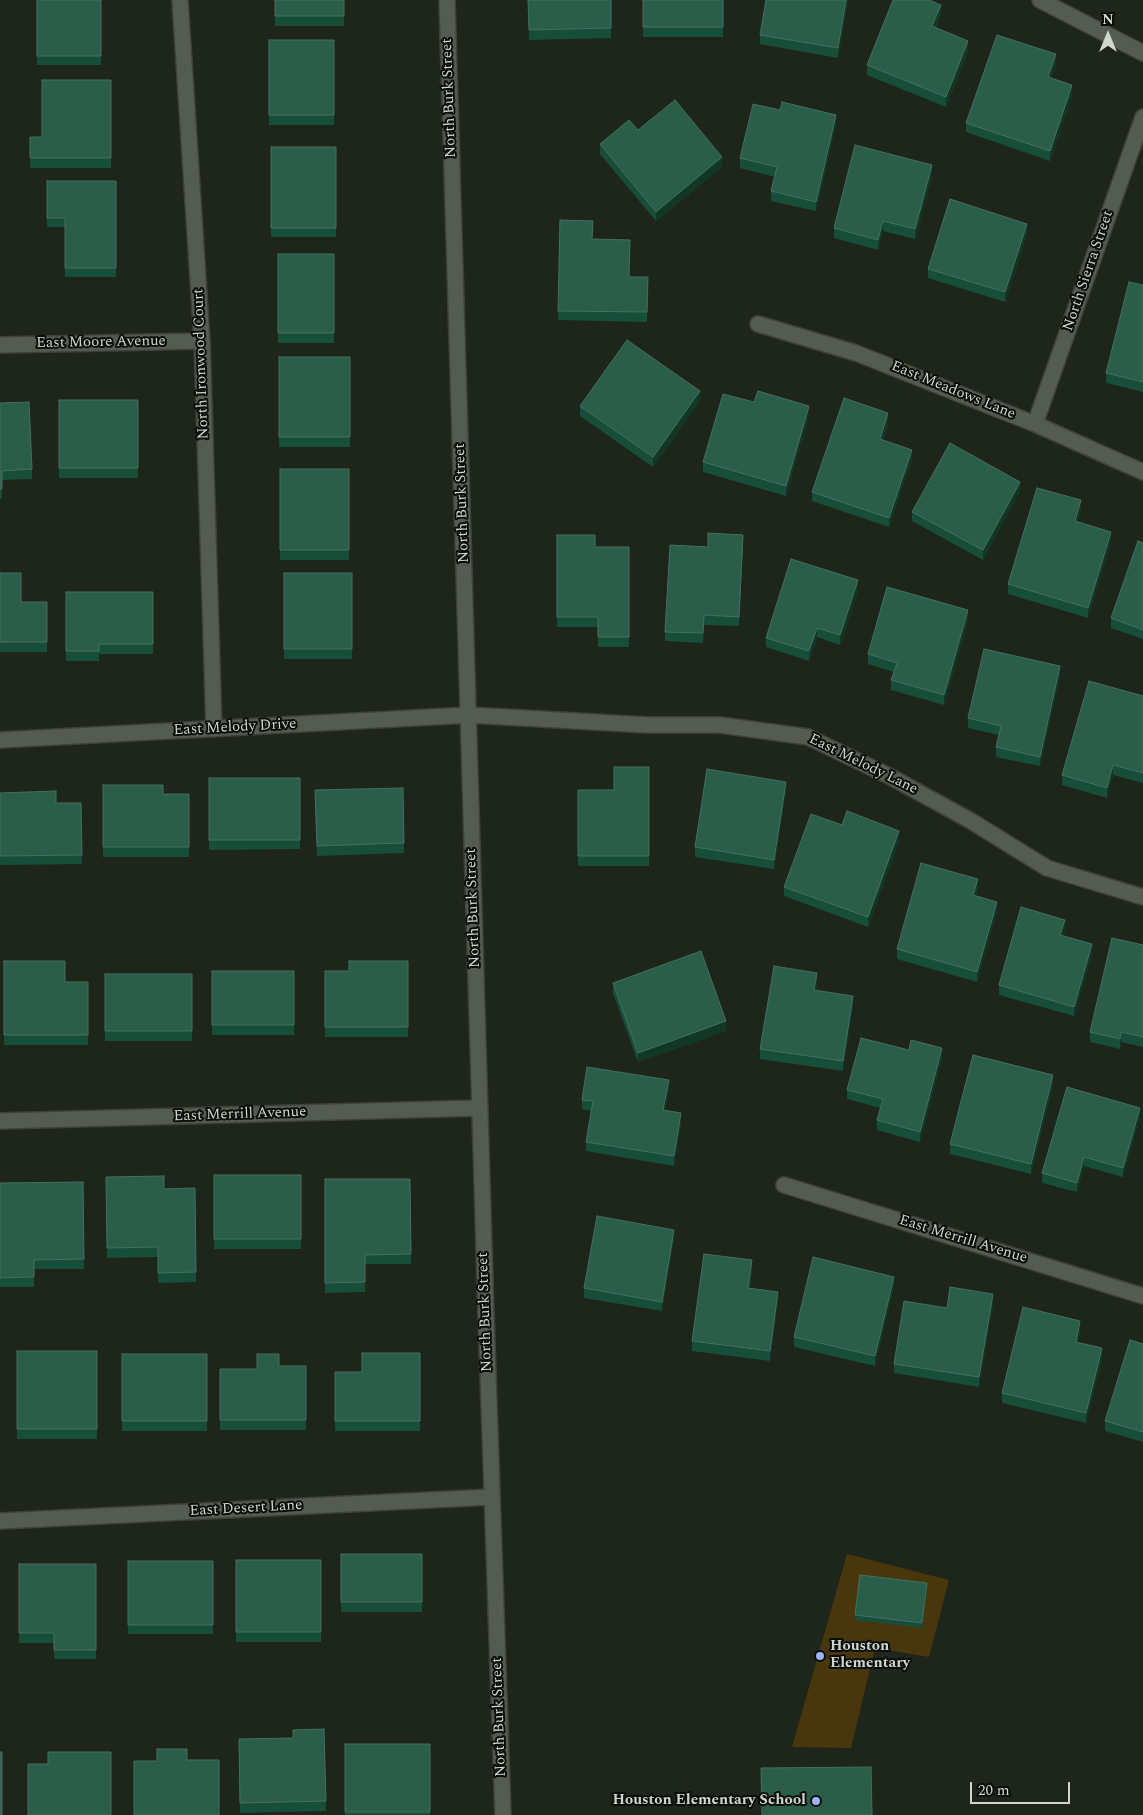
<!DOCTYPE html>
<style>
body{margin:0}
#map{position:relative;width:1143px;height:1815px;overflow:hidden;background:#1e251b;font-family:Spectral,serif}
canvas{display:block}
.north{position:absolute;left:1083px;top:10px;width:50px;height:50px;-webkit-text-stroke:4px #0a0d09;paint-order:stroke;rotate:0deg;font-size:14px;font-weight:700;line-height:20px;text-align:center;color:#d0d5ce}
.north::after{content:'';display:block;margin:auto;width:18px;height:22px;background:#d0d5ce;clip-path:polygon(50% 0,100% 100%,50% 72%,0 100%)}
.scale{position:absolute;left:970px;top:1782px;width:100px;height:22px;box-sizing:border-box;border:2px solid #d0d5ce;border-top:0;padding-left:6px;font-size:15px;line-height:18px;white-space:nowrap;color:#d0d5ce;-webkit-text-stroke:4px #0a0d09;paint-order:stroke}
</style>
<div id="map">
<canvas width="1143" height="1815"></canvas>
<div class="north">N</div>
<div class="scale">20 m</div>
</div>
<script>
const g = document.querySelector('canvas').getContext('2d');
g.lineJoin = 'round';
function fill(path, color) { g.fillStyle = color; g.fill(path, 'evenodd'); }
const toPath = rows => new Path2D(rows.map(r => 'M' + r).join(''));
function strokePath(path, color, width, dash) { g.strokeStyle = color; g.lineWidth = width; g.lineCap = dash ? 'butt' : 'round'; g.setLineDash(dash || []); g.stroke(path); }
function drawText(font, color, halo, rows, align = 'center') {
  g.font = font + ' Spectral,serif'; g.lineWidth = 4; g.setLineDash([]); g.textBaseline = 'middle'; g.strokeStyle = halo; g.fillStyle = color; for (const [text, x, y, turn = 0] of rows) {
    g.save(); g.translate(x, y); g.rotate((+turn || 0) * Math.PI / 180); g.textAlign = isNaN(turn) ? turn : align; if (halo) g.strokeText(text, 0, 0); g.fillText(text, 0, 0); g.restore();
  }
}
fill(toPath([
 [847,1554,949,1580,929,1657,875,1648,851,1748,792,1747]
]), '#48370c');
const minor = toPath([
 [180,0,202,341,214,729],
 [447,0,486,1315,503,1815],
 [1040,0,1143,53],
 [758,324,856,353,1035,424,1143,472],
 [0,345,202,341],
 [1035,424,1143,117],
 [0,740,469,715,648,725,720,725,808,737,891,777,971,821,1047,868,1143,897],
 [0,1121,480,1108],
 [784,1185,1143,1296],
 [0,1521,492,1497]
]);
strokePath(minor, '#3c423a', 18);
strokePath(minor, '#545c51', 15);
fill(toPath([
 [37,0,101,0,101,65,37,65],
 [275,0,344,0,344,26,275,26],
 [528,0,611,0,611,38,529,40],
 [643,0,723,0,723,37,643,37],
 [848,0,838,58,760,44,760,35],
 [941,14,936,28,968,51,946,107,867,75,867,65],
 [269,40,334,40,334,125,269,125],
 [1056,64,1051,78,1072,95,1050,161,966,132,966,123],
 [111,80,111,168,30,168,30,137,42,137],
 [780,110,836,125,816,211,771,201,771,191,775,177,740,168,740,158],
 [600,144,722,167,656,221,600,154],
 [271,147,336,147,336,237,271,237],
 [932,175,915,239,883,231,878,250,834,238,834,228],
 [47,181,116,181,116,277,65,277,65,227,47,227],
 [560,220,593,239,629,277,648,277,647,322,558,320],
 [1027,234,1005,302,928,278,928,269],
 [278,254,334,254,334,343,278,343],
 [1143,285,1143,392,1106,383,1106,373],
 [279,357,350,357,350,447,279,447],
 [59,400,138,400,138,478,59,478],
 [700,401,653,467,580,416,580,406],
 [754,402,809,416,786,496,703,472,703,462],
 [0,403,32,469,32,479,2,480,2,499,0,499],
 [888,423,883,440,912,459,889,527,812,501,812,492],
 [280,469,349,469,349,560,280,560],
 [1020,491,983,560,912,521,912,512],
 [1081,510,1077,522,1111,542,1088,618,1008,594,1008,584],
 [557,535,595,547,629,547,629,647,598,647,598,627,557,627],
 [1143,543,1143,639,1111,628,1111,618],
 [743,545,739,626,704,625,703,643,665,641,665,632,708,547],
 [0,573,21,602,47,602,47,652,0,652],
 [284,573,352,573,352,659,284,659],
 [858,590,840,645,817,637,809,661,766,647,766,638],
 [66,592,153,592,153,654,99,654,99,661,66,661],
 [968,620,944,705,891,690,891,680,894,672,868,664,868,654],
 [1060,676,1040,766,996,757,996,747,999,735,968,728,968,718],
 [1143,696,1143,783,1113,775,1107,798,1062,785,1062,775],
 [649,767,649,866,578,866,578,790,614,790],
 [209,778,300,778,300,849,209,850],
 [103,785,163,794,189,794,189,857,103,857],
 [786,791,774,869,695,857,695,847],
 [0,793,56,803,81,803,82,864,0,865],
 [315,800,404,843,404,853,317,856],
 [842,825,899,841,868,927,784,896,784,887],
 [978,889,976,896,997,912,977,982,897,959,897,949],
 [1065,930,1063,936,1092,954,1074,1016,999,995,999,985],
 [1143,945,1143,1047,1121,1042,1120,1049,1090,1042,1090,1032],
 [4,961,65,982,88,982,88,1045,4,1045],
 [408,961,408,1037,325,1037,325,971,349,971],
 [212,971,294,971,294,1035,212,1035],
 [105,974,192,974,192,1041,105,1041],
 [613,983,726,1031,638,1062,613,993],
 [817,983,816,990,853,1006,843,1071,760,1059,760,1049],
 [942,1058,920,1142,877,1130,877,1120,881,1108,847,1099,847,1090],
 [1053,1085,1031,1174,950,1154,950,1144],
 [669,1090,665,1110,681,1123,674,1166,586,1151,586,1142,591,1111,582,1109,582,1100],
 [1140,1118,1123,1177,1084,1166,1077,1192,1042,1183,1042,1173],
 [214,1175,301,1175,301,1249,214,1249],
 [106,1177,164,1189,195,1188,196,1282,158,1283,158,1257,107,1258],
 [325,1179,410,1179,411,1264,365,1264,365,1292,325,1293],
 [83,1182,84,1269,34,1269,34,1287,0,1287,0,1183],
 [674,1239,662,1311,584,1298,584,1288],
 [752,1270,750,1288,778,1302,770,1361,692,1351,692,1341],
 [894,1286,875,1366,794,1347,794,1337],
 [993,1304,979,1387,894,1373,894,1364,947,1308],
 [1080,1331,1078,1342,1102,1358,1086,1423,1002,1403,1002,1393],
 [1143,1344,1143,1442,1105,1431,1105,1421],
 [17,1351,97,1351,97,1439,17,1439],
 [420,1353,420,1431,335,1431,335,1372,362,1372],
 [122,1354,207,1354,207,1431,122,1431],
 [279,1366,306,1366,306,1430,220,1430,220,1369,257,1369],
 [341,1554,422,1554,422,1612,341,1612],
 [236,1560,321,1560,321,1642,236,1642],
 [128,1561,213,1561,213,1634,128,1634],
 [19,1564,96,1564,96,1659,54,1659,54,1643,19,1643],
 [927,1588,922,1628,855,1620,855,1615],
 [324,1729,326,1811,240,1813,239,1739,293,1738],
 [345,1744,430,1744,430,1815,345,1815]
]), '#164e3a');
fill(toPath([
 [846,0,848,0,838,58,838,48],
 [941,5,941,14,932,36,932,26],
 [968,41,968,51,946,107,946,97],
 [1056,54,1056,64,1048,86,1048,77],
 [1072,85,1072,95,1050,161,1050,151],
 [836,115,836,125,816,211,816,202],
 [722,157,722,167,656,221,656,212],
 [932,165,932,175,915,239,915,229],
 [883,221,883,231,878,250,878,240],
 [1027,224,1027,234,1005,302,1005,292],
 [700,391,700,401,653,467,653,457],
 [809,406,809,416,786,496,786,486],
 [888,413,888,423,880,449,880,439],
 [912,450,912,459,889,527,889,518],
 [1020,482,1020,491,983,560,983,550],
 [1081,500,1081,510,1075,531,1075,521],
 [1111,532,1111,542,1088,618,1088,608],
 [743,535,743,545,739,626,739,617],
 [858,580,858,590,840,645,840,635],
 [968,610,968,620,944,705,944,695],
 [817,628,817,637,809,661,809,651],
 [1060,666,1060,676,1040,766,1040,757],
 [1113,765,1113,775,1107,798,1107,788],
 [786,782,786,791,774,869,774,860],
 [899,831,899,841,868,927,868,917],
 [978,879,978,889,973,905,973,895],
 [997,902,997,912,977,982,977,972],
 [1065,920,1065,930,1060,945,1060,935],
 [1092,944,1092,954,1074,1016,1074,1007],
 [817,973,817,983,814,1000,814,990],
 [853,996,853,1006,843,1071,843,1061],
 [726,1021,726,1031,638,1062,638,1053],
 [1121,1032,1121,1042,1120,1049,1120,1039],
 [942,1048,942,1058,920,1142,920,1132],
 [1053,1075,1053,1085,1031,1174,1031,1164],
 [669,1080,669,1090,663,1120,663,1110],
 [1140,1108,1140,1118,1123,1177,1123,1168],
 [681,1113,681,1123,674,1166,674,1156],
 [1084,1157,1084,1166,1077,1192,1077,1183],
 [674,1230,674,1239,662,1311,662,1302],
 [752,1260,752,1270,748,1298,748,1288],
 [894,1277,894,1286,875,1366,875,1356],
 [778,1292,778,1302,770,1361,770,1351],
 [993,1294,993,1304,979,1387,979,1377],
 [1080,1321,1080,1331,1076,1352,1076,1342],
 [1102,1348,1102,1358,1086,1423,1086,1413],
 [927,1583,927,1588,922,1628,922,1623]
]), '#113827');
const building = toPath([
 [37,0,101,0,101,56,37,56,37,0],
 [275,0,344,0,344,16,275,16,275,0],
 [528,0,611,0,611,28,529,30,528,0],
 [643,0,723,0,723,27,643,27,643,0],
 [766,0,846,0,838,48,760,35,766,0],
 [893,0,929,0,941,5,932,26,968,41,946,97,867,65,893,0],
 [997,35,1056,54,1048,77,1072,85,1050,151,966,123,997,35],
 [269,40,334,40,334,115,269,115,269,40],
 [42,80,111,80,111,158,30,158,30,137,42,137,42,80],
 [675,100,722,157,656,212,600,144,629,120,638,130,675,100],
 [782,102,836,115,816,202,771,191,777,167,740,158,753,104,780,110,782,102],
 [855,145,932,165,915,229,883,221,878,240,834,228,855,145],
 [271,147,336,147,336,228,271,228,271,147],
 [47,181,116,181,116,268,65,268,65,218,47,218,47,181],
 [950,199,1027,224,1005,292,928,269,950,199],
 [560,220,593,221,592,239,630,240,629,277,648,277,647,312,558,311,560,220],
 [278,254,334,254,334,333,278,333,278,254],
 [1129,282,1143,285,1143,382,1106,373,1129,282],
 [627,340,700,391,653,457,580,406,627,340],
 [279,357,350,357,350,437,279,437,279,357],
 [758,391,809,406,786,486,703,462,723,394,754,402,758,391],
 [844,398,888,413,880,439,912,450,889,518,812,492,844,398],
 [59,400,138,400,138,468,59,468,59,400],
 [29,402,32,469,2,471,2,489,0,489,0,403,29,402],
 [950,443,1020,482,983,550,912,512,950,443],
 [280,469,349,469,349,550,280,550,280,469],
 [1037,488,1081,500,1075,521,1111,532,1088,608,1008,584,1037,488],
 [708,533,743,535,739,617,704,615,703,633,665,632,670,545,708,547,708,533],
 [557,535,595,535,595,547,629,547,629,637,598,637,598,617,557,617,557,535],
 [1138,541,1143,543,1143,630,1111,618,1138,541],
 [791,559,858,580,840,635,817,628,809,651,766,638,791,559],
 [0,573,21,573,21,602,47,602,47,642,0,642,0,573],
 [284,573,352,573,352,649,284,649,284,573],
 [887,587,968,610,944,695,891,680,897,663,868,654,887,587],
 [66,592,153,592,153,644,99,644,99,651,66,651,66,592],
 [984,649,1060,666,1040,757,996,747,1001,726,968,718,984,649],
 [1089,681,1143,696,1143,773,1113,765,1107,788,1062,775,1089,681],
 [614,767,649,767,649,856,578,856,578,790,614,790,614,767],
 [707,769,786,782,774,860,695,847,707,769],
 [209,778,300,778,300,840,209,840,209,778],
 [103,785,163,785,163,794,189,794,189,847,103,847,103,785],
 [403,788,404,843,317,846,315,790,403,788],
 [56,791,56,803,81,803,82,855,0,856,0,793,56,791],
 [847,811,899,831,868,917,784,887,811,814,842,825,847,811],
 [921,863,978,879,973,895,997,902,977,972,897,949,921,863],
 [1021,907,1065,920,1060,935,1092,944,1074,1007,999,985,1021,907],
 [1112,938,1143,945,1143,1037,1121,1032,1120,1039,1090,1032,1112,938],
 [701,951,726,1021,638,1053,613,983,701,951],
 [4,961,65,961,65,982,88,982,88,1035,4,1035,4,961],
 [349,961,408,961,408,1027,325,1027,325,971,349,971,349,961],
 [774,966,817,973,814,990,853,996,843,1061,760,1049,774,966],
 [212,971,294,971,294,1025,212,1025,212,971],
 [105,974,192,974,192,1031,105,1031,105,974],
 [861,1038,909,1050,911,1040,942,1048,920,1132,877,1120,883,1099,847,1090,861,1038],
 [973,1055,1053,1075,1031,1164,950,1144,973,1055],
 [587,1067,669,1080,663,1110,681,1113,674,1156,586,1142,593,1101,582,1100,587,1067],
 [1067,1087,1140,1108,1123,1168,1084,1157,1077,1183,1042,1173,1067,1087],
 [214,1175,301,1175,301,1239,214,1239,214,1175],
 [164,1176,164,1189,195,1188,196,1272,158,1273,158,1247,107,1248,106,1177,164,1176],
 [325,1179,410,1179,411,1254,365,1255,365,1282,325,1283,325,1179],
 [83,1182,84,1259,34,1260,34,1277,0,1278,0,1183,83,1182],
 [597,1216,674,1230,662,1302,584,1288,597,1216],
 [704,1254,752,1260,748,1288,778,1292,770,1351,692,1341,704,1254],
 [813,1257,894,1277,875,1356,794,1337,813,1257],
 [950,1287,993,1294,979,1377,894,1364,904,1301,947,1308,950,1287],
 [1023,1307,1080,1321,1076,1342,1102,1348,1086,1413,1002,1393,1023,1307],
 [1130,1340,1143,1344,1143,1432,1105,1421,1130,1340],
 [17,1351,97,1351,97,1429,17,1429,17,1351],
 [362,1353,420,1353,420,1421,335,1421,335,1372,362,1372,362,1353],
 [122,1354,207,1354,207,1421,122,1421,122,1354],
 [257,1354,279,1354,279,1366,306,1366,306,1420,220,1420,220,1369,257,1369,257,1354],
 [341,1554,422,1554,422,1602,341,1602,341,1554],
 [236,1560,321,1560,321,1632,236,1632,236,1560],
 [128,1561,213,1561,213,1625,128,1625,128,1561],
 [19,1564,96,1564,96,1650,54,1650,54,1633,19,1633,19,1564],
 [860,1575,927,1583,922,1623,855,1615,860,1575],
 [324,1729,326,1801,240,1803,239,1739,293,1738,293,1730,324,1729],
 [345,1744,430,1744,430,1812,345,1812,345,1744],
 [157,1749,187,1749,187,1760,219,1760,219,1815,134,1815,134,1761,157,1761,157,1749],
 [0,1752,2,1752,2,1815,0,1815,0,1752],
 [48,1752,111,1752,111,1815,28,1815,28,1764,48,1764,48,1752],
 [871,1767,872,1815,762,1815,761,1768,871,1767]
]);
fill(building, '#2a5d4a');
strokePath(building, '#44705f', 1);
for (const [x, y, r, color] of [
 [820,1656,5,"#9cb4fd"],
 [816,1801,5,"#9cb4fd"]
]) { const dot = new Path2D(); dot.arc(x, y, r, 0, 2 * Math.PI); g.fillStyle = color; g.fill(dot); strokePath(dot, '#0a0d09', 2); }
drawText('15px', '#d0d5ce', '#0a0d09', [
 ["North Burk Street",450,98,-92],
 ["North Sierra Street",1089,271,-71],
 ["East Moore Avenue",101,343,-1],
 ["North Ironwood Court",202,364,-92],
 ["East Meadows Lane",953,391,22],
 ["North Burk Street",463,503,-92],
 ["East Melody Drive",235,728,-3],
 ["East Melody Lane",863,765,26],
 ["North Burk Street",474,908,-92],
 ["East Merrill Avenue",240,1115,-2],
 ["East Merrill Avenue",963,1240,17],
 ["North Burk Street",486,1312,-92],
 ["East Desert Lane",246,1509,-3],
 ["North Burk Street",500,1717,-92]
]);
drawText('bold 15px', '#d0d5ce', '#0a0d09', [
 ["Houston",830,1647],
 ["Elementary",830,1664],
 ["Houston Elementary School",806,1801,"right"]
], 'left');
</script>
